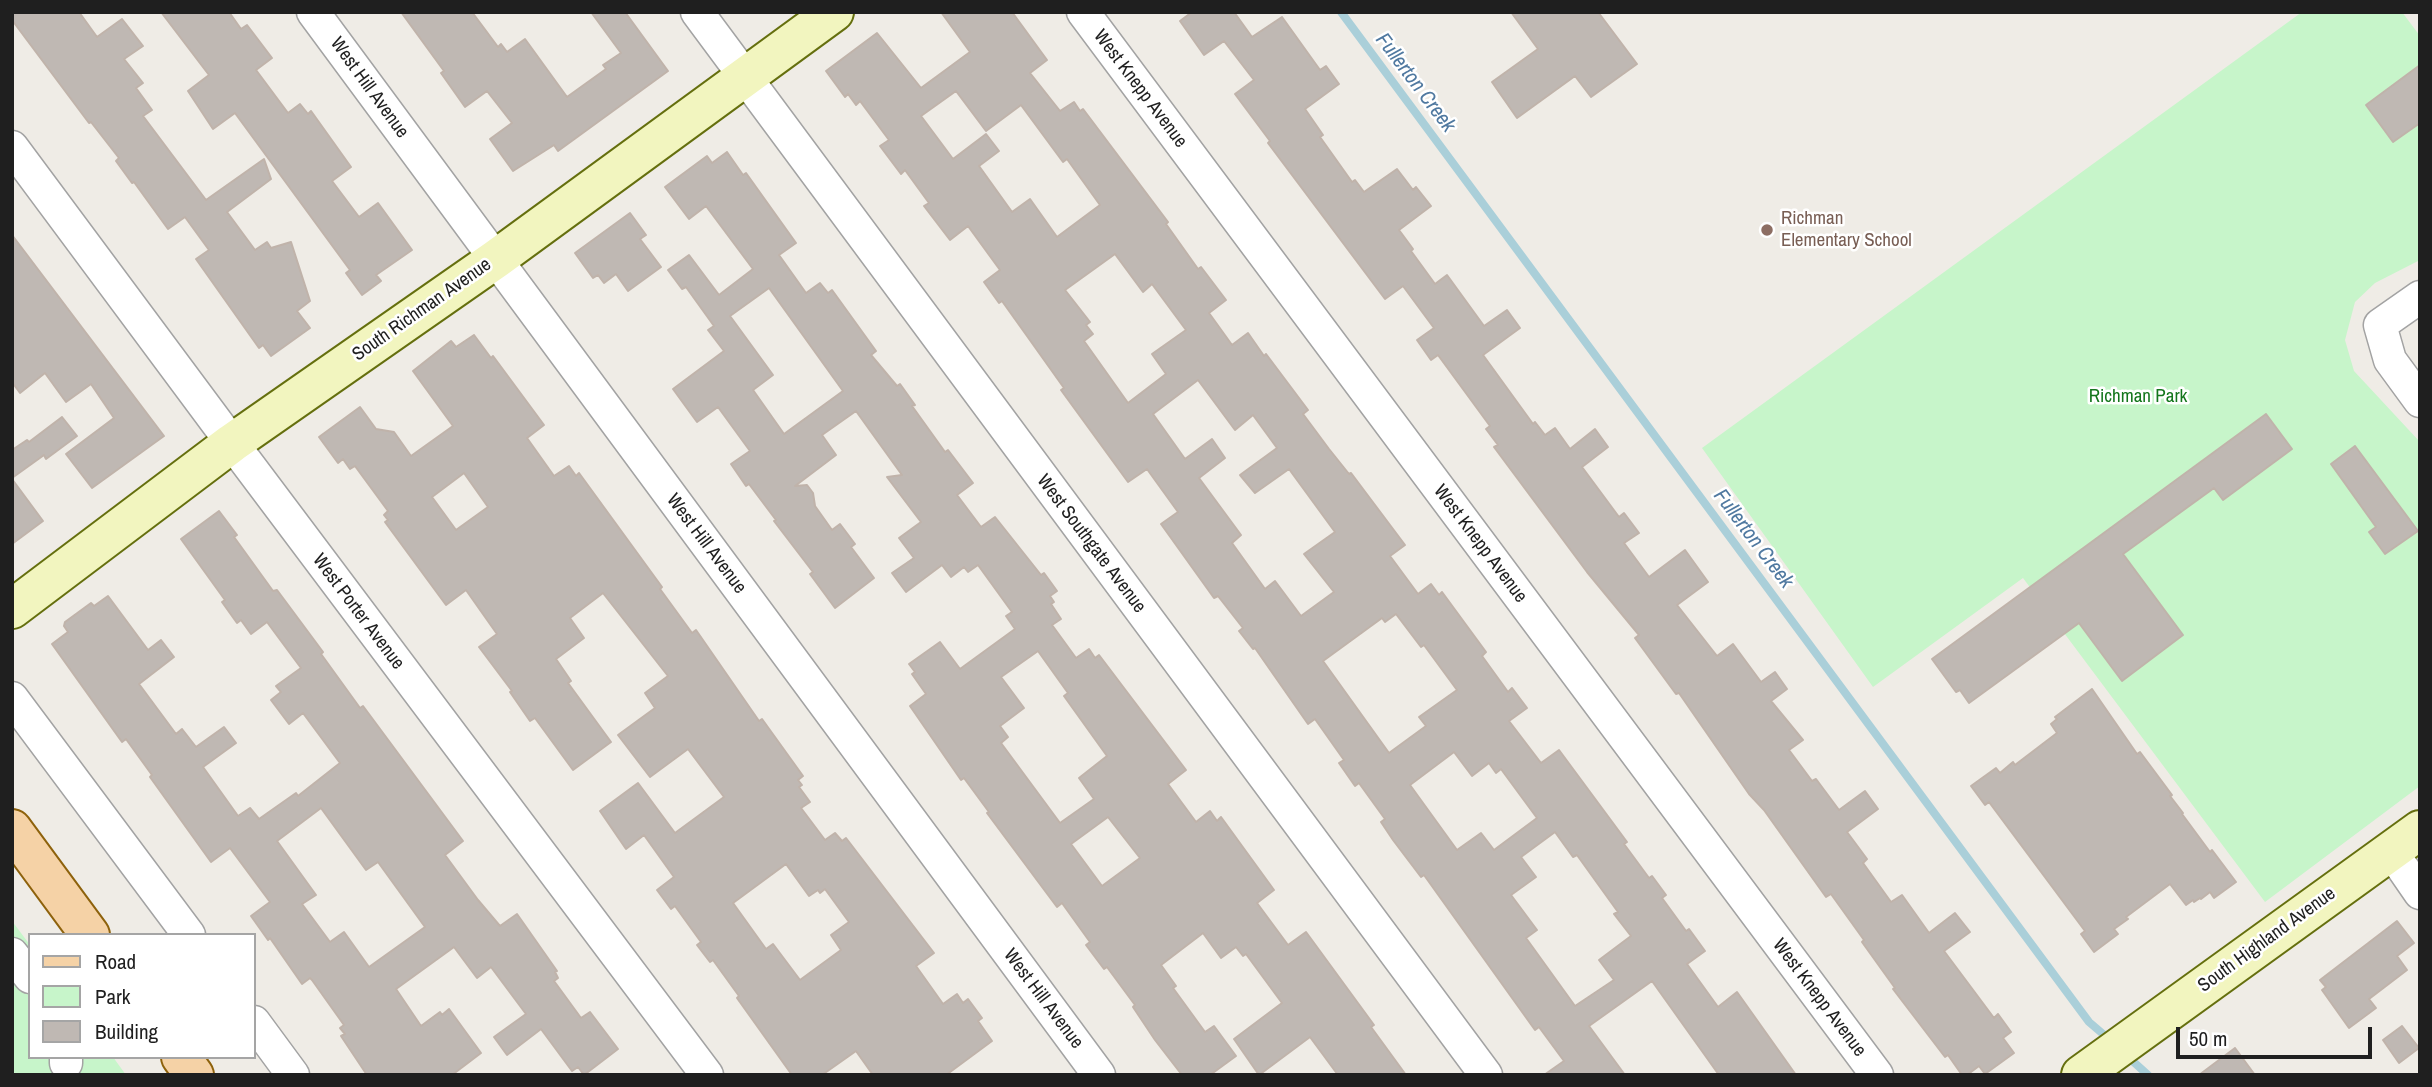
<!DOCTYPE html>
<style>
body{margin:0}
#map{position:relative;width:2432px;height:1087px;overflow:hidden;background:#efece6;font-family:"Archivo Narrow",sans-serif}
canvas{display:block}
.frame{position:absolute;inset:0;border:14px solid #1f1f1f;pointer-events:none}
.legend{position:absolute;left:28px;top:933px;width:228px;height:126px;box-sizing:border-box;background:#fff;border:2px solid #a5a5a5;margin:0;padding:9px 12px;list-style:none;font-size:21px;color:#1f1f1f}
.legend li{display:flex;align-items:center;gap:14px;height:35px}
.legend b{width:35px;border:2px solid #a5a5a5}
.scale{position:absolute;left:2176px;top:1027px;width:196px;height:32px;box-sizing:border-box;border:4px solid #1f1f1f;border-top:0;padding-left:9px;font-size:21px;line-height:24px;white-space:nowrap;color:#1f1f1f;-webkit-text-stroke:5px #fff;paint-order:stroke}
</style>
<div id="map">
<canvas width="2432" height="1087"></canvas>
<div class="frame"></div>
<ul class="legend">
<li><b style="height:9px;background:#f5d2a6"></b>Road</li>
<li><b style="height:19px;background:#c7f5ca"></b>Park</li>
<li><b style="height:19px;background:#bfb8b3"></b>Building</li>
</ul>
<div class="scale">50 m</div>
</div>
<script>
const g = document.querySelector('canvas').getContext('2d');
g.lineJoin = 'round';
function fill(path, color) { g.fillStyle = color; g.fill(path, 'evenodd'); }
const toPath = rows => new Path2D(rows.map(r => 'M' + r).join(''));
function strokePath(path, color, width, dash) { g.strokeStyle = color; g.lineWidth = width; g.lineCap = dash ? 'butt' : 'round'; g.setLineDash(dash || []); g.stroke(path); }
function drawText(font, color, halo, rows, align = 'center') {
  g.font = font + ' "Archivo Narrow",sans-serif'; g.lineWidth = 5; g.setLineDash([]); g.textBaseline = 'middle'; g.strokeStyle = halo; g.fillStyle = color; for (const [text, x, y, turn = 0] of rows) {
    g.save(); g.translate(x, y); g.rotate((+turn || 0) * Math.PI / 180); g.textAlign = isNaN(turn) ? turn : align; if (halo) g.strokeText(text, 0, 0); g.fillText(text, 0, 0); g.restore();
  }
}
fill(toPath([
 [2302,12,2402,12,2420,36,2420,260,2375,283,2355,302,2345,340,2354,371,2420,442,2420,786,2265,902,2023,578,1873,687,1702,448],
 [12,921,30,945,30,1057,113,1057,126,1075,12,1075]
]), '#c7f5ca');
strokePath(toPath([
 [1341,12,2089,1022,2110,1040],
 [2127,1056,2148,1075]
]), '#aacfd9', 8);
const building = toPath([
 [12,12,79,12,97,37,122,19,143,46,124,59,143,83,136,88,152,110,143,116,206,200,264,159,271,179,227,212,255,250,267,242,271,248,291,242,310,301,297,311,310,328,271,356,263,345,259,348,196,259,209,250,185,217,168,229,134,182,132,183,116,161,119,158,91,122,89,123,12,20,12,12],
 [161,12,229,12,241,29,247,25,272,58,256,70,288,113,300,104,308,114,311,111,351,167,332,181,359,217,378,203,412,250,376,275,381,281,362,295,346,273,350,270,235,113,213,129,188,91,209,75,161,12],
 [401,12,472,12,498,47,501,44,507,52,525,39,567,97,606,69,603,65,621,53,591,12,625,12,668,71,558,151,554,145,513,171,490,139,512,123,487,91,465,107,441,73,444,71,401,12],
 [941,12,1012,12,1047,60,1030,73,1060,111,1074,102,1080,111,1083,109,1168,222,1166,224,1198,269,1201,267,1226,300,1209,313,1232,345,1248,333,1264,356,1266,354,1308,410,1303,414,1329,449,1349,474,1351,473,1405,545,1390,556,1418,594,1431,584,1439,595,1442,592,1486,652,1482,656,1508,692,1512,688,1527,708,1509,721,1541,763,1559,750,1627,842,1624,844,1649,878,1652,876,1666,895,1662,898,1686,931,1689,929,1705,951,1687,964,1718,1007,1737,992,1796,1075,1719,1075,1652,981,1589,1026,1625,1075,1544,1075,1564,1061,1539,1027,1535,1030,1424,875,1421,877,1393,840,1381,822,1385,819,1359,783,1355,786,1339,763,1344,760,1315,719,1308,724,1255,648,1253,649,1239,631,1243,628,1218,596,1214,598,1161,524,1178,512,1147,469,1128,482,1061,390,1064,388,1027,336,1002,301,999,303,984,282,1000,270,968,226,950,240,924,206,929,203,905,170,901,174,880,146,889,140,860,101,856,105,848,94,845,97,826,71,877,33,921,88,970,52,941,12],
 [956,91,986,131,1021,105,1063,162,1067,159,1100,205,1057,237,1030,199,1012,212,979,166,999,151,986,134,953,159,921,116,956,91],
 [1115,254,1143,292,1152,284,1186,330,1152,354,1166,374,1128,403,1084,341,1093,334,1086,325,1090,322,1065,290,1115,254],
 [1198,380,1235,430,1253,415,1277,448,1240,475,1255,493,1289,469,1335,532,1304,554,1334,592,1301,616,1275,581,1265,589,1232,543,1241,535,1199,478,1225,458,1212,439,1185,459,1153,414,1198,380],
 [1396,614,1421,647,1424,645,1457,690,1419,717,1426,726,1389,753,1323,661,1382,618,1385,622,1396,614],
 [1454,752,1472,776,1489,763,1496,773,1501,769,1537,818,1494,850,1481,833,1457,850,1410,785,1454,752],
 [1555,832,1573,857,1577,855,1618,912,1614,914,1631,936,1599,960,1614,980,1575,1006,1526,938,1537,930,1511,895,1536,877,1521,857,1555,832],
 [1192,12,1234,12,1252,37,1282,17,1320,70,1326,66,1339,84,1305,109,1323,135,1320,137,1352,182,1355,180,1364,192,1397,169,1413,190,1416,187,1431,206,1399,230,1413,249,1411,251,1435,284,1447,275,1484,326,1507,310,1520,328,1483,355,1533,424,1535,422,1545,435,1555,428,1570,449,1595,429,1608,447,1582,467,1619,517,1624,513,1639,533,1624,543,1649,577,1685,550,1708,582,1677,605,1717,656,1733,644,1761,682,1775,672,1787,689,1771,701,1803,740,1789,750,1812,781,1816,779,1839,810,1865,791,1878,809,1847,832,1867,859,1863,863,1891,902,1902,895,1929,933,1955,913,1970,932,1944,951,1994,1018,1998,1014,2011,1032,2003,1038,2014,1053,1985,1074,1979,1066,1967,1075,1962,1075,1948,1055,1945,1057,1893,989,1895,988,1862,942,1864,940,1831,894,1826,897,1764,810,1749,794,1679,693,1676,694,1635,638,1639,635,1587,572,1494,447,1498,445,1486,429,1490,426,1438,355,1431,360,1417,340,1434,328,1403,286,1385,299,1268,143,1270,141,1235,94,1254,80,1224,41,1204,55,1180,21,1192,12],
 [1511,12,1598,12,1637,64,1591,97,1575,76,1517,118,1492,82,1538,49,1511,12],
 [2420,65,2420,123,2393,142,2366,105,2420,65],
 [727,152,743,175,746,173,796,243,779,255,806,293,820,283,828,293,832,290,876,351,871,355,897,386,900,384,915,405,912,406,945,452,948,450,973,483,957,495,981,527,995,517,1041,575,1044,573,1057,591,1050,596,1054,602,1051,604,1061,619,1052,625,1076,658,1089,649,1095,658,1099,655,1186,770,1168,784,1196,822,1210,811,1217,821,1221,817,1274,890,1257,903,1288,945,1306,932,1374,1025,1371,1027,1406,1075,1338,1075,1310,1037,1259,1075,1234,1039,1282,1003,1246,954,1243,956,1236,947,1221,958,1203,933,1161,965,1176,986,1173,988,1205,1032,1214,1026,1236,1056,1210,1075,1182,1075,1155,1040,1133,1007,1135,1005,1107,967,1104,969,1086,945,1090,942,1062,903,1057,907,987,813,989,812,964,778,961,780,910,706,926,694,912,674,915,672,909,664,940,642,960,669,1015,629,1006,616,1012,612,978,565,968,572,964,567,951,577,942,565,906,592,892,573,914,558,899,538,921,522,887,477,902,475,856,411,822,435,836,455,795,486,807,485,813,493,815,506,832,530,840,524,855,544,851,547,874,578,835,608,810,574,813,572,774,521,776,520,749,484,746,486,731,464,750,451,718,407,697,422,673,389,724,351,708,330,714,326,686,287,682,289,668,270,689,255,719,295,753,269,706,206,689,219,665,187,707,156,712,163,727,152],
 [769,288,843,391,784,434,753,390,773,375,730,316,769,288],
 [1038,651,1068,693,1064,696,1107,756,1079,778,1094,799,1060,823,1001,743,1008,737,1000,726,1024,708,1001,677,1038,651],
 [1108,817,1140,858,1102,886,1071,844,1108,817],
 [630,213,646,235,640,239,661,267,628,291,616,274,604,283,598,275,593,278,575,253,630,213],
 [12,235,164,436,92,488,66,454,114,418,91,384,66,402,45,373,20,393,12,382,12,235],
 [474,335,491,358,493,356,544,425,527,438,554,476,569,466,576,476,579,473,662,587,660,589,692,633,696,630,759,721,762,719,803,776,798,780,802,785,799,787,810,802,801,808,825,840,835,833,842,841,846,838,934,953,916,966,943,1004,957,994,963,1003,968,999,982,1018,978,1021,992,1041,946,1075,873,1075,856,1051,822,1075,792,1075,737,998,739,996,713,960,710,962,697,945,701,942,675,906,671,909,657,890,674,877,644,835,626,849,600,811,638,783,675,833,724,797,688,749,650,777,618,735,655,708,645,693,668,676,603,593,570,618,584,638,556,659,571,681,568,683,611,742,573,770,535,718,530,721,510,692,512,691,479,647,497,634,466,590,446,605,385,522,388,520,384,515,388,511,355,466,350,469,343,459,338,463,319,437,360,407,376,429,394,432,411,456,453,426,413,371,451,341,456,347,474,335],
 [464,473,488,507,456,530,432,497,464,473],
 [786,864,809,896,818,890,820,893,825,889,849,922,831,935,841,950,800,980,773,944,766,949,733,903,786,864],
 [2266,414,2292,449,2223,500,2214,488,2123,554,2183,635,2122,681,2079,623,1969,703,1960,690,1956,692,1932,659,2266,414],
 [62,417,77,436,46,459,44,455,12,478,12,450,27,440,29,442,62,417],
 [2355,446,2418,531,2385,554,2369,532,2376,527,2331,464,2355,446],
 [12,479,43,521,12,544,12,479],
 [219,511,237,535,234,537,273,591,277,590,323,652,321,654,360,708,363,706,463,841,445,855,478,900,500,926,517,914,557,971,555,972,558,978,554,981,581,1018,590,1012,618,1049,584,1075,578,1067,572,1071,541,1029,507,1055,494,1037,526,1014,491,967,477,978,454,947,396,989,421,1026,440,1012,442,1015,449,1009,481,1053,452,1075,367,1075,341,1036,345,1034,340,1028,344,1025,312,980,310,978,302,984,270,938,268,940,251,916,270,902,230,848,211,862,150,777,152,775,126,739,122,742,52,644,68,632,64,626,65,622,91,603,94,606,108,596,148,650,161,640,174,657,139,684,176,734,182,729,196,747,224,727,236,743,203,767,238,816,250,808,259,819,296,793,298,796,340,763,303,713,289,724,271,700,281,692,276,686,301,668,267,622,251,634,241,620,237,623,222,602,225,600,181,539,219,511],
 [321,808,366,870,378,862,425,927,369,967,344,932,330,942,302,904,316,895,277,841,321,808],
 [2092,689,2137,754,2140,752,2172,795,2170,796,2183,813,2182,814,2210,852,2212,850,2236,882,2214,898,2210,892,2201,899,2200,898,2194,902,2193,900,2186,905,2170,884,2126,917,2128,919,2114,929,2118,934,2094,952,2081,934,2085,931,1989,802,1985,805,1971,786,1996,768,2000,773,2013,762,2015,765,2057,733,2051,724,2057,719,2055,717,2092,689],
 [2397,921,2414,943,2397,956,2407,970,2369,999,2376,1008,2349,1028,2322,990,2326,987,2320,980,2397,921],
 [2402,1026,2419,1048,2399,1063,2383,1040,2402,1026],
 [2235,1048,2255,1075,2199,1075,2235,1048]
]);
fill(building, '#bfb8b3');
strokePath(building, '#c0b3aa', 2);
const street = toPath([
 [313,12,1099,1075],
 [697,12,1486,1075],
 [1083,12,1877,1075],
 [12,147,232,443,707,1075],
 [2420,297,2380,325,2390,360,2420,401],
 [12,698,189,935],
 [2391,851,2420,893],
 [12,954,30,977],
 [254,1022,293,1075],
 [66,1057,66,1063]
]);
const secondary = toPath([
 [12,609,232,443,496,259,834,12],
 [2081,1075,2420,830]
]);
const primary = toPath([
 [12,829,90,935],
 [181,1057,194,1075]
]);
strokePath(street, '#a3a3a3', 35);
strokePath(secondary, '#656f0e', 42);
strokePath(primary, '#8e620c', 42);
strokePath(street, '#fff', 32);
strokePath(secondary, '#f2f5bf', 38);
strokePath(primary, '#f5d2a6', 38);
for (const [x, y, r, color] of [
 [1767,230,7,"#8d6e63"]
]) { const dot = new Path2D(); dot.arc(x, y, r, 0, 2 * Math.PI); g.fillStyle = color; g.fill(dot); strokePath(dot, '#fff', 2.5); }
drawText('19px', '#1f1f1f', '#fff', [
 ["West Hill Avenue",369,88,54],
 ["West Knepp Avenue",1140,89,53],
 ["South Richman Avenue",422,310,-35],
 ["West Hill Avenue",706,544,53],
 ["West Southgate Avenue",1091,544,53],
 ["West Knepp Avenue",1480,544,53],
 ["West Porter Avenue",358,612,53],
 ["South Highland Avenue",2267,940,-36],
 ["West Knepp Avenue",1819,998,53],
 ["West Hill Avenue",1043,999,53]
]);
drawText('19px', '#785e54', '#fff', [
 ["Richman",1781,219],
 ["Elementary School",1781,241]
], 'left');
drawText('19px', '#14761c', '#fff', [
 ["Richman Park",2138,397]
]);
drawText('italic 21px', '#5079a0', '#fff', [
 ["Fullerton Creek",1415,83,53],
 ["Fullerton Creek",1753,539,53]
]);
</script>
